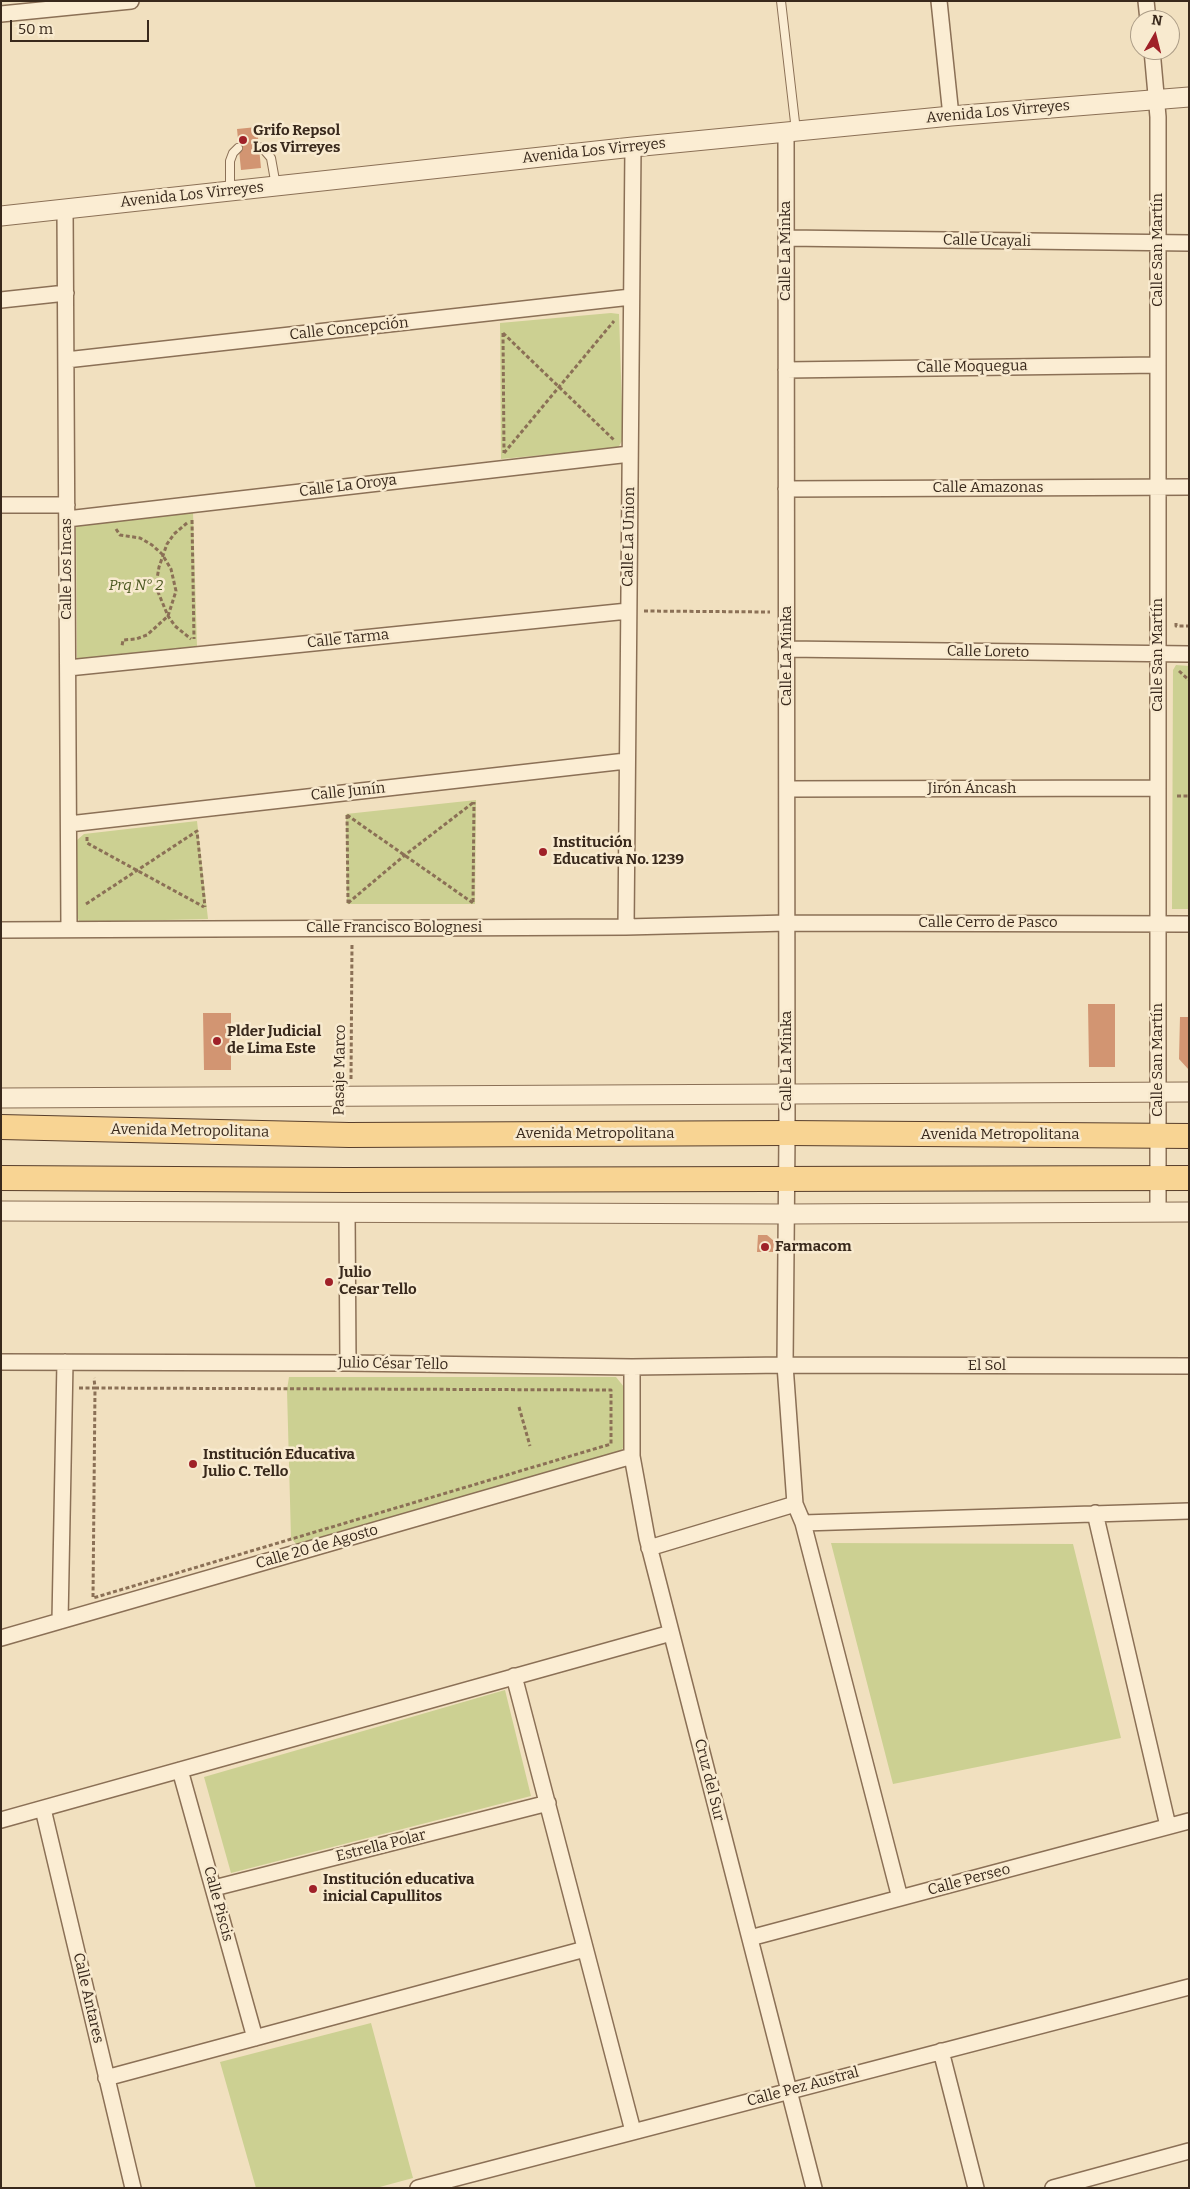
<!DOCTYPE html>
<meta charset="utf-8">
<style>
body{margin:0}
#map{position:relative;width:1190px;height:2189px;overflow:hidden;background:#f1e0bf;font-family:Bitter,serif}
canvas{display:block}
.frame{position:absolute;inset:0;border:2px solid #39291c;pointer-events:none}
.north{position:absolute;left:1130px;top:10px;width:50px;height:50px;box-sizing:border-box;background:#f8eacf;border:1px solid #ac9d87;border-radius:50%;rotate:8deg;font-size:14px;font-weight:700;line-height:20px;text-align:center;color:#39291c}
.north::after{content:'';display:block;margin:auto;width:18px;height:22px;background:#9f2128;clip-path:polygon(50% 0,100% 100%,50% 72%,0 100%)}
.scale{position:absolute;left:10px;top:20px;width:139px;height:22px;box-sizing:border-box;border:2px solid #39291c;border-top:0;padding-left:6px;font-size:15px;line-height:18px;white-space:nowrap;color:#39291c;-webkit-text-stroke:4px #f8eacf;paint-order:stroke}
</style>
<div id="map">
<canvas width="1190" height="2189"></canvas>
<div class="frame"></div>
<div class="north">N</div>
<div class="scale">50 m</div>
</div>
<script>
const g = document.querySelector('canvas').getContext('2d');
g.lineJoin = 'round';
function fill(path, color) { g.fillStyle = color; g.fill(path, 'evenodd'); }
const toPath = rows => new Path2D(rows.map(r => 'M' + r).join(''));
function strokePath(path, color, width, dash) { g.strokeStyle = color; g.lineWidth = width; g.lineCap = dash ? 'butt' : 'round'; g.setLineDash(dash || []); g.stroke(path); }
function drawText(font, color, halo, rows, align = 'center') {
  g.font = font + ' Bitter,serif'; g.lineWidth = 5; g.setLineDash([]); g.textBaseline = 'middle'; g.strokeStyle = halo; g.fillStyle = color; for (const [text, x, y, turn = 0] of rows) {
    g.save(); g.translate(x, y); g.rotate((+turn || 0) * Math.PI / 180); g.textAlign = isNaN(turn) ? turn : align; if (halo) g.strokeText(text, 0, 0); g.fillText(text, 0, 0); g.restore();
  }
}
fill(toPath([
 [611,313,619,314,623,439,618,448,501,459,500,323],
 [193,511,197,647,77,659,76,525],
 [1176,665,1189,666,1189,909,1172,909,1173,670],
 [476,800,475,904,347,904,346,814],
 [197,821,208,919,80,922,76,916,77,840,84,834],
 [289,1377,616,1377,624,1387,625,1445,615,1459,297,1545,291,1538,287,1390],
 [831,1543,1073,1544,1121,1738,893,1784],
 [505,1690,531,1796,231,1873,204,1777],
 [371,2023,413,2178,376,2188,256,2188,220,2062]
]), '#ccd092');
fill(toPath([
 [257,127,261,168,241,170,237,129],
 [1088,1004,1115,1004,1115,1067,1089,1067],
 [203,1013,231,1013,231,1070,204,1070],
 [1180,1017,1189,1017,1189,1070,1179,1059],
 [758,1235,767,1235,774,1241,773,1252,757,1252]
]), '#d29572');
const service = toPath([
 [781,1,796,131],
 [259,147,265,151,271,158,276,186],
 [230,190,230,161,233,153,238,148]
]);
const minor = toPath([
 [939,1,951,116],
 [1146,1,1148,20],
 [1,14,131,1],
 [1152,50,1158,117,1158,1212],
 [786,132,787,1133,785,1365,795,1504,803,1523,900,1898],
 [65,209,69,929],
 [786,238,1189,243],
 [1,300,66,293],
 [66,360,631,297],
 [786,370,1158,365],
 [786,489,1189,487],
 [1,505,67,505],
 [67,519,630,454],
 [786,649,1189,654],
 [68,668,628,611],
 [787,789,1158,788],
 [69,824,626,761],
 [626,927,633,147],
 [1,930,626,927,787,923,1189,924],
 [347,1212,348,1363],
 [1,1362,348,1363,632,1367,785,1365,1189,1366],
 [632,1367,632,1456,647,1538,814,2188],
 [1095,1513,1168,1826],
 [803,1523,1189,1511],
 [649,1548,795,1504],
 [60,1621,65,1362],
 [1,1638,632,1456],
 [514,1676,633,2131],
 [180,1770,255,2038],
 [43,1809,133,2188],
 [1,1820,671,1633],
 [214,1888,548,1803],
 [750,1938,1189,1821],
 [941,2051,976,2188],
 [106,2078,585,1949],
 [418,2188,1189,1987],
 [1053,2188,1189,2151]
]);
const tertiary = toPath([
 [1,216,633,147,951,116,1189,97],
 [1,1098,1189,1092],
 [1,1211,786,1214,1189,1212]
]);
const primary = toPath([
 [1,1127,349,1135,787,1133,1189,1136],
 [1,1178,347,1180,1189,1178]
]);
strokePath(service, '#8b7056', 10);
strokePath(minor, '#8b7056', 18);
strokePath(tertiary, '#8b7056', 21);
strokePath(primary, '#583e2b', 26);
strokePath(toPath([
 [503,333,614,440],
 [503,333,504,453],
 [504,453,614,321],
 [192,520,194,639],
 [187,523,174,534,167,544,159,567,157,579,158,592,168,616,175,626,191,639],
 [116,529,120,535,140,538,152,545,162,554,171,569,176,591,168,616,147,635,136,639,123,640,122,646],
 [644,611,770,612],
 [1176,623,1176,626,1189,626],
 [1179,671,1189,680],
 [1177,796,1189,796],
 [347,815,473,903],
 [347,815,348,903],
 [87,837,87,843,204,907],
 [473,902,474,802],
 [348,903,405,855,474,802],
 [86,904,197,831,205,907],
 [351,1079,352,943],
 [79,1388,95,1388,94,1378],
 [95,1388,611,1390,611,1444,93,1598,95,1388],
 [519,1407,530,1446]
]), '#8b7056', 3, [4, 2.5]);
strokePath(service, '#fbedd3', 8);
strokePath(minor, '#fbedd3', 15);
strokePath(tertiary, '#fbedd3', 19);
strokePath(primary, '#f8d493', 24);
for (const [x, y, r, color] of [
 [243,140,5,"#9f2128"],
 [543,852,5,"#9f2128"],
 [217,1041,5,"#9f2128"],
 [765,1247,5,"#9f2128"],
 [329,1282,5,"#9f2128"],
 [193,1464,5,"#9f2128"],
 [313,1889,5,"#9f2128"]
]) { const dot = new Path2D(); dot.arc(x, y, r, 0, 2 * Math.PI); g.fillStyle = color; g.fill(dot); strokePath(dot, '#f8eacf', 2); }
drawText('15px', '#39291c', '#f8eacf', [
 ["Avenida Los Virreyes",998,112,-5],
 ["Avenida Los Virreyes",594,151,-6],
 ["Avenida Los Virreyes",192,195,-6],
 ["Calle Ucayali",987,241,1],
 ["Calle San Martín",1158,250,-90],
 ["Calle La Minka",786,251,-90],
 ["Calle Concepción",349,329,-6],
 ["Calle Moquegua",972,367,-1],
 ["Calle La Oroya",348,486,-7],
 ["Calle Amazonas",988,488],
 ["Calle La Union",629,537,-89],
 ["Calle Los Incas",67,569,-90],
 ["Calle Tarma",348,639,-6],
 ["Calle Loreto",988,652,1],
 ["Calle San Martín",1158,655,-90],
 ["Calle La Minka",787,656,-90],
 ["Jirón Áncash",972,789],
 ["Calle Junín",348,792,-6],
 ["Calle Cerro de Pasco",988,923],
 ["Calle Francisco Bolognesi",394,928],
 ["Calle San Martín",1158,1060,-90],
 ["Calle La Minka",787,1061,-90],
 ["Pasaje Marco",340,1070,-89],
 ["Avenida Metropolitana",190,1131,1],
 ["Avenida Metropolitana",595,1134],
 ["Avenida Metropolitana",1000,1135],
 ["Julio César Tello",393,1364,1],
 ["El Sol",987,1366],
 ["Calle 20 de Agosto",317,1547,-16],
 ["Cruz del Sur",709,1780,76],
 ["Estrella Polar",381,1846,-14],
 ["Calle Perseo",969,1880,-15],
 ["Calle Piscis",218,1904,75],
 ["Calle Antares",88,1998,77],
 ["Calle Pez Austral",803,2087,-15]
]);
drawText('bold 15px', '#39291c', '#f8eacf', [
 ["Grifo Repsol",253,131],
 ["Los Virreyes",253,148],
 ["Institución",553,843],
 ["Educativa No. 1239",553,860],
 ["Plder Judicial",227,1032],
 ["de Lima Este",227,1049],
 ["Farmacom",775,1247],
 ["Julio",339,1273],
 ["Cesar Tello",339,1290],
 ["Institución Educativa",203,1455],
 ["Julio C. Tello",203,1472],
 ["Institución educativa",323,1880],
 ["inicial Capullitos",323,1897]
], 'left');
drawText('italic 15px', '#4c5821', '#f8eacf', [
 ["Prq N° 2",136,586]
]);
</script>
